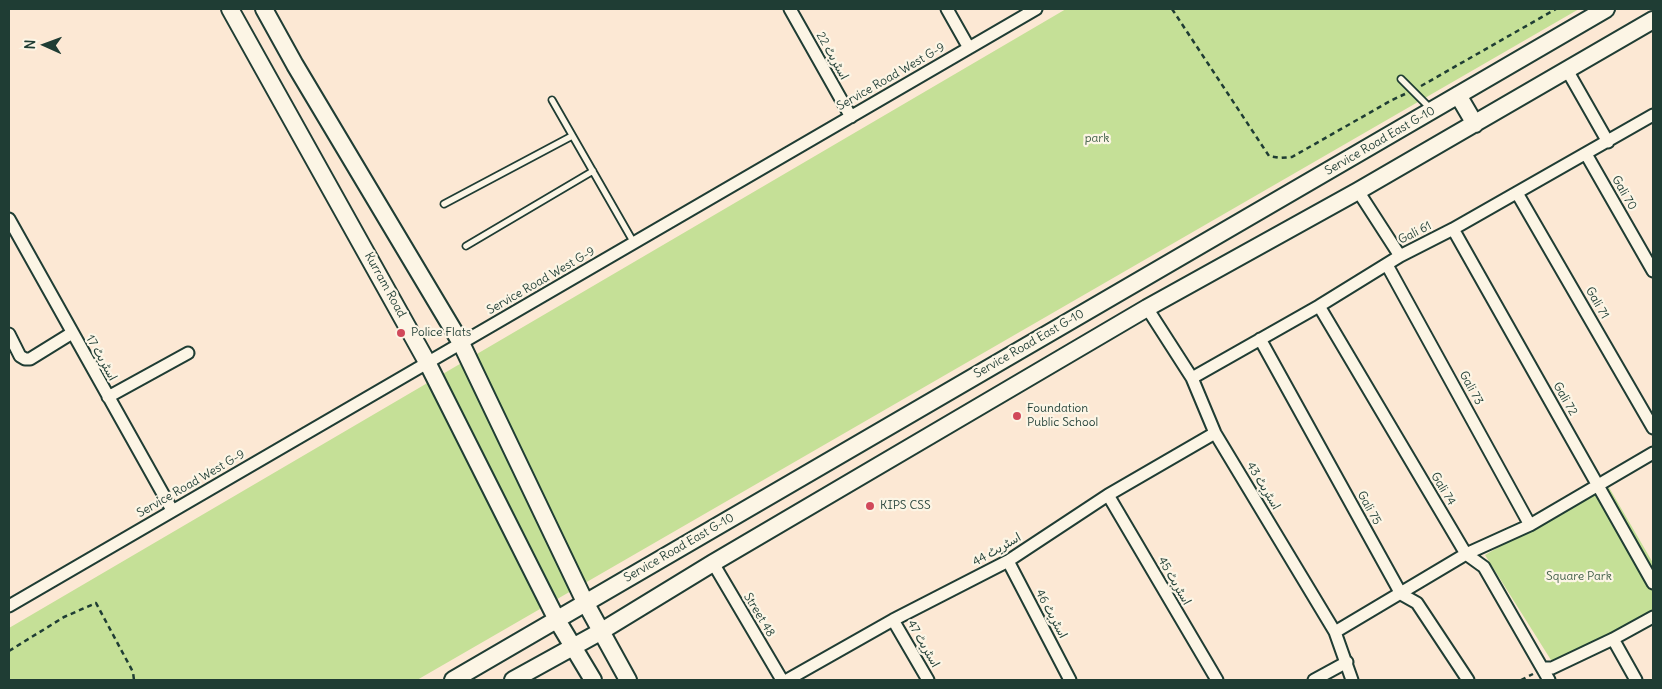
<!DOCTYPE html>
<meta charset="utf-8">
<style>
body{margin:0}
#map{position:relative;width:1662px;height:689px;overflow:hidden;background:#fce8d4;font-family:Delius,sans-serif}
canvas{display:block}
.frame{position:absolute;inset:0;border:10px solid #1f3d34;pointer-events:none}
.north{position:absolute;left:20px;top:20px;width:50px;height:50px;-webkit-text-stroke:4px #fcf5e5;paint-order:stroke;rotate:272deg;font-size:14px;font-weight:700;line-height:20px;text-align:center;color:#1f3d34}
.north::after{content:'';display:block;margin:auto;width:18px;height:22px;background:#1f3d34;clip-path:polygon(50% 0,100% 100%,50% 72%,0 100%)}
</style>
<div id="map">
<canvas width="1662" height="689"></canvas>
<div class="frame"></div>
<div class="north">N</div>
</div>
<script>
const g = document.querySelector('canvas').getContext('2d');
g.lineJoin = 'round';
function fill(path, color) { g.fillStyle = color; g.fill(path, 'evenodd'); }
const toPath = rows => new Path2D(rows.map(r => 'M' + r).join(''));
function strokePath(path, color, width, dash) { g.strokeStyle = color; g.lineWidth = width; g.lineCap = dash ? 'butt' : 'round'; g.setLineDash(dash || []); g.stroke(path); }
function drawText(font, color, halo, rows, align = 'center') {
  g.font = font + ' Delius,"Playpen Sans Arabic",sans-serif'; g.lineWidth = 4.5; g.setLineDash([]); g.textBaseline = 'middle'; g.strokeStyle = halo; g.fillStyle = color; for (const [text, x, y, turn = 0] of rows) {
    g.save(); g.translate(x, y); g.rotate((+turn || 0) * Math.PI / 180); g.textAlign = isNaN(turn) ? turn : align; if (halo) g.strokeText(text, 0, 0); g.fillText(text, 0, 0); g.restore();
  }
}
fill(toPath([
 [1066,9,1579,9,417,680,9,680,9,628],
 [1607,484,1653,563,1653,613,1556,668,1485,555]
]), '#c5e097');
const service = toPath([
 [1401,79,1431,109],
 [552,100,634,243],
 [444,204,572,136],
 [466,246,593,171]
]);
const minor = toPath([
 [790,9,851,117],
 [947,9,969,48],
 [1567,70,1608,142],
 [1586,154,1653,271],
 [1358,191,1400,256],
 [1517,193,1653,428],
 [9,219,172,510],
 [1453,229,1653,583],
 [1387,265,1530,525],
 [1319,306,1466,554,1484,567,1549,680],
 [1147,308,1192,378,1215,433,1335,632,1352,680],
 [9,334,20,356,25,359,30,359,72,333],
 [1260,339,1395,583,1401,594,1417,603,1468,680],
 [1192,378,1319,306,1400,256,1453,229,1653,115],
 [108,397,188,353],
 [1108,495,1217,680],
 [1008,561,1070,680],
 [713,563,782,680],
 [9,606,1036,9],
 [893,620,928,680],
 [1335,632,1466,554,1530,525,1653,453],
 [1613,639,1636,680],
 [1543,668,1552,668,1613,639,1653,617],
 [787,680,893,620,1008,561,1108,495,1215,433],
 [1314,680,1347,662]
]);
const secondary = toPath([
 [230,9,427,362,557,620,593,680],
 [264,9,295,65,461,343,585,602,628,680],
 [1458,95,1475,124],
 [453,680,1606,9],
 [513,680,600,632,713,563,1147,308,1358,191,1653,20]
]);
strokePath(service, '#1f3d34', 9);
strokePath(minor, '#1f3d34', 15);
strokePath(secondary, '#1f3d34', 20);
strokePath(toPath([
 [1172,9,1269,156,1280,158,1292,157,1392,100,1405,94],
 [1421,86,1556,9],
 [9,651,64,617,96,603,133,672,134,680],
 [1521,680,1533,674]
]), '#1f3d34', 2.5, [5, 4]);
strokePath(service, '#fcf5e5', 5.5);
strokePath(minor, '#fcf5e5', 11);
strokePath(secondary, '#fcf5e5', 16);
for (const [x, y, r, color] of [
 [401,333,5,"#d1495b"],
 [1017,416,5,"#d1495b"],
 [870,506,5,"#d1495b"]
]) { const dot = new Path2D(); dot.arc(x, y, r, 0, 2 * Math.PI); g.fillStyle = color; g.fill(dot); strokePath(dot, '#fcf5e5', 2); }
drawText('12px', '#1f3d34', '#fcf5e5', [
 ["اسٹریٹ 22",832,56,61],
 ["Service Road West G-9",891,77,-30],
 ["Service Road East G-10",1380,141,-30],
 ["Gali 70",1624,193,60],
 ["Gali 61",1415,233,-27],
 ["Service Road West G-9",541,281,-30],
 ["Kurram Road",385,285,61],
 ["Gali 71",1597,303,60],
 ["Service Road East G-10",1029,344,-30],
 ["اسٹریٹ 17",101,358,61],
 ["Gali 73",1471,388,61],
 ["Gali 72",1565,399,60],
 ["Service Road West G-9",191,484,-30],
 ["اسٹریٹ 43",1263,486,59],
 ["Gali 74",1443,489,59],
 ["Gali 75",1369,508,61],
 ["Service Road East G-10",679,548,-30],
 ["اسٹریٹ 44",997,550,-30],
 ["اسٹریٹ 45",1174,581,60],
 ["اسٹریٹ 46",1051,614,62],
 ["Street 48",759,615,59],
 ["اسٹریٹ 47",923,644,60]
]);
drawText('12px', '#405e48', '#fcf5e5', [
 ["park",1097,139],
 ["Square Park",1579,577]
]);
drawText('12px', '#1f3d34', '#fcf5e5', [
 ["Police Flats",411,333],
 ["Foundation",1027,409],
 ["Public School",1027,423],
 ["KIPS CSS",880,506]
], 'left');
</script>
